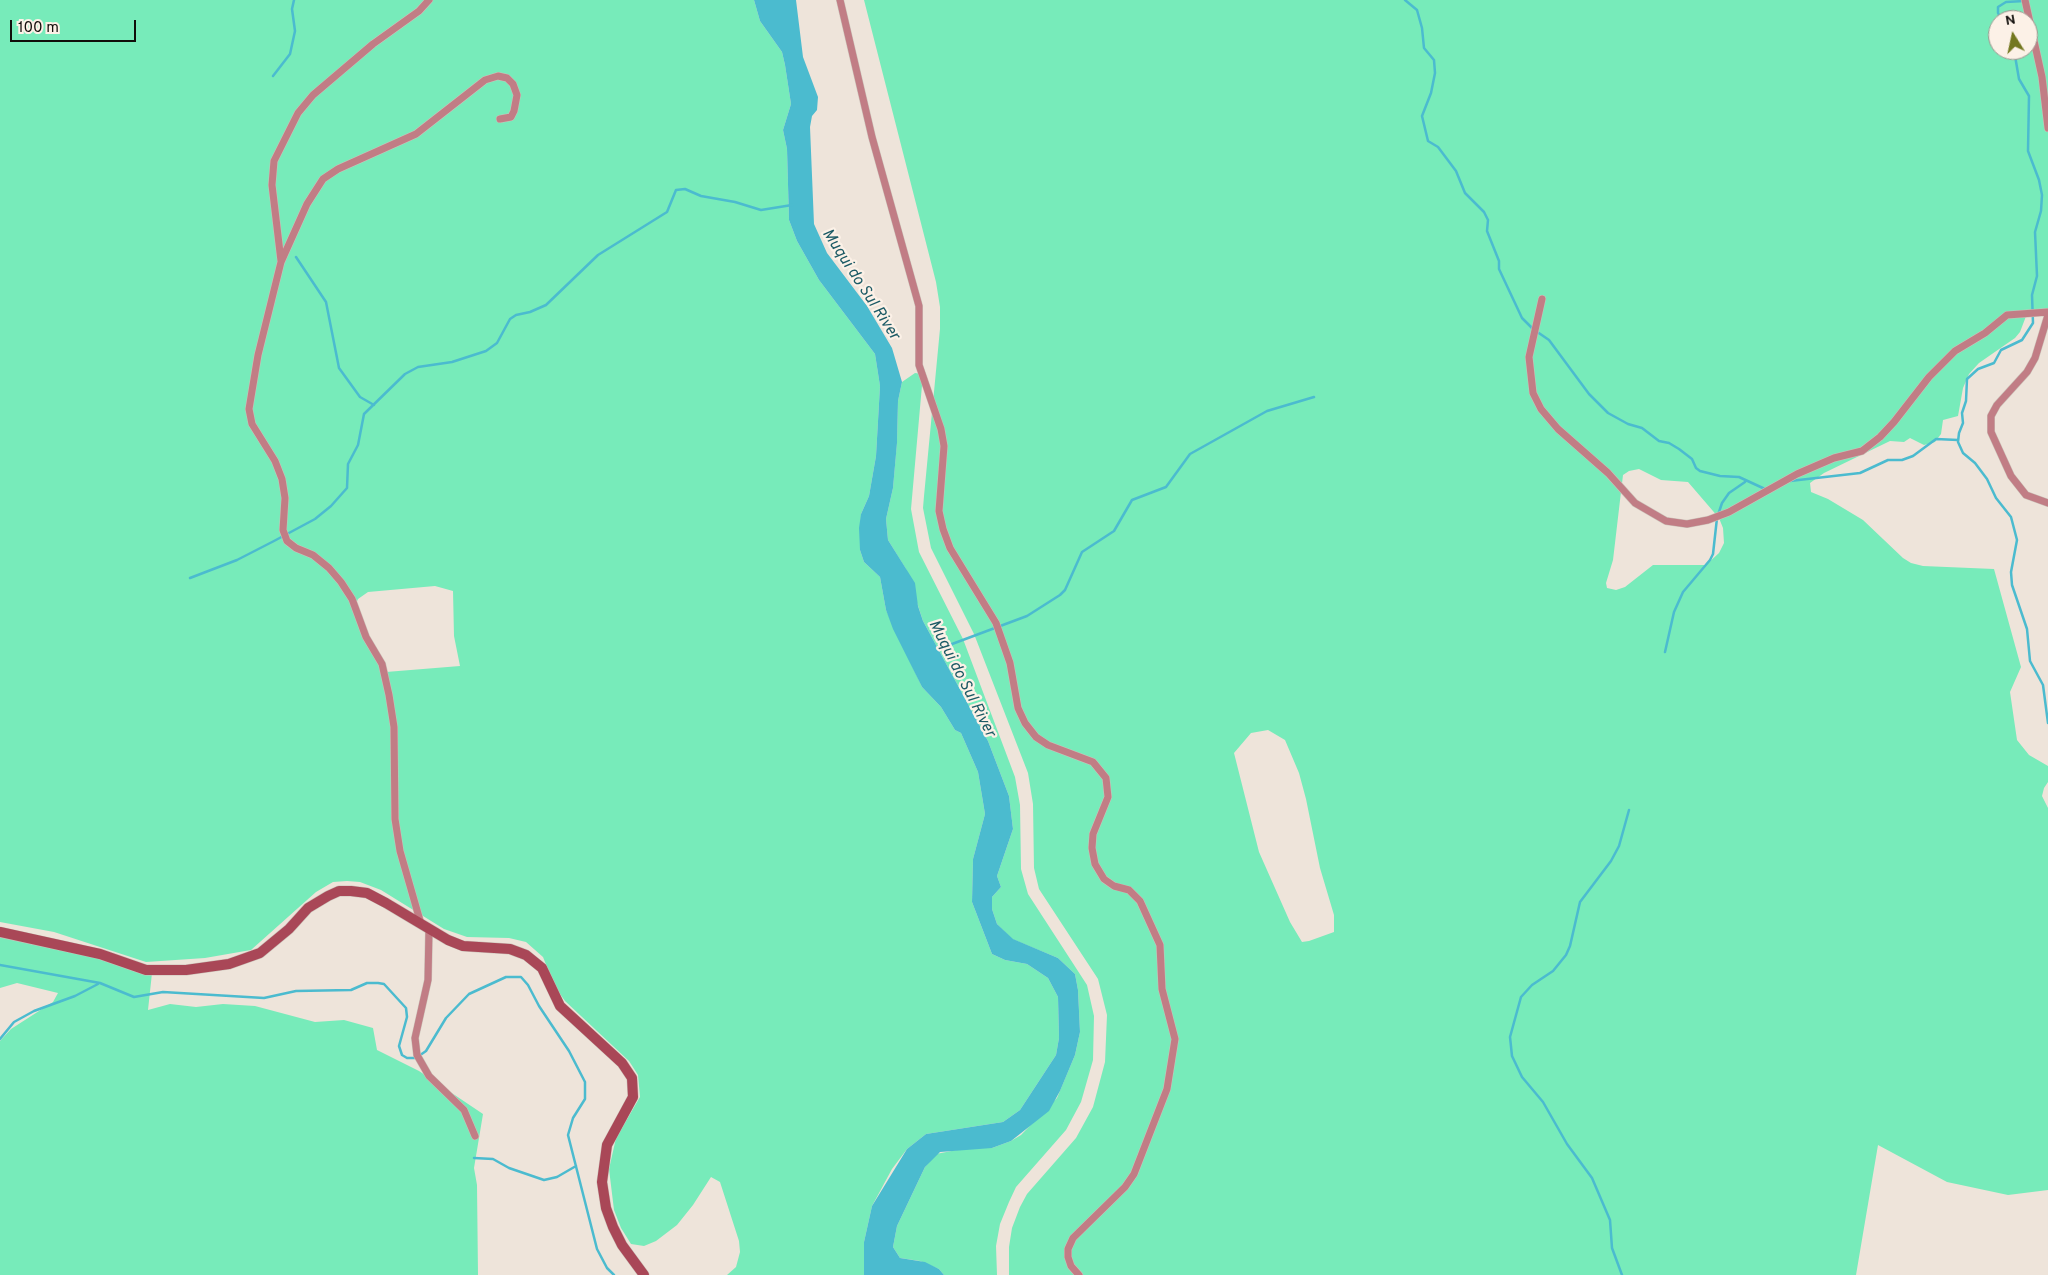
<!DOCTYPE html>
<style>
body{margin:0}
#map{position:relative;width:2048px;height:1275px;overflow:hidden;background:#eee4da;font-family:Overpass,sans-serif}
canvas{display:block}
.north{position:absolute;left:1988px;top:10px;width:50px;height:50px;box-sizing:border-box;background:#fcf1e7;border:1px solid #9e968f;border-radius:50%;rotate:350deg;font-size:14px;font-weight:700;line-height:20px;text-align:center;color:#110e0b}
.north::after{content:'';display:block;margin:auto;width:18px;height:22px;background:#73771f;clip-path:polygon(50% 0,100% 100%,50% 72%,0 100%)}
.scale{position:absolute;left:10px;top:20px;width:126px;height:22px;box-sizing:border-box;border:2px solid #110e0b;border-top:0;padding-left:6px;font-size:15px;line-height:18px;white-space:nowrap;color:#110e0b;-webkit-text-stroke:4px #fcf1e7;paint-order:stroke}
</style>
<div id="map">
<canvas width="2048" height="1275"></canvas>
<div class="north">N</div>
<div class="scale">100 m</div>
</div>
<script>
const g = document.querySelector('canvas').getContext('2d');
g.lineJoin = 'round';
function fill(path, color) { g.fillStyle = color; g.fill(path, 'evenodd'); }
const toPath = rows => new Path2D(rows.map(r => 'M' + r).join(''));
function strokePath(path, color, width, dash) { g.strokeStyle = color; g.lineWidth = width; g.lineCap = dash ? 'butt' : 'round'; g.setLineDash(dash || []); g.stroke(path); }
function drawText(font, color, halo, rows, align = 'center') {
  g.font = font + ' Overpass,sans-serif'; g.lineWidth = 4.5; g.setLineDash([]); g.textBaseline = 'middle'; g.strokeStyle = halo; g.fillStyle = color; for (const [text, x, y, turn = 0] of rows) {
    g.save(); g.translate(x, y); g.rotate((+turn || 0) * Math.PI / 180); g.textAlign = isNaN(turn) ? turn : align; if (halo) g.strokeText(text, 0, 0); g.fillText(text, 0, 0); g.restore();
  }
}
fill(toPath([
 [0,0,754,0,760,21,782,52,785,65,791,104,783,130,787,149,789,220,797,241,819,280,875,354,880,386,876,456,869,496,861,514,860,550,864,562,880,577,886,610,922,687,941,707,955,730,961,733,978,772,985,814,973,859,972,902,992,954,1005,960,1027,964,1048,978,1058,997,1059,1038,1056,1055,1020,1110,1003,1122,926,1134,907,1149,892,1169,872,1206,864,1242,864,1275,727,1275,736,1267,740,1252,739,1241,720,1182,711,1177,693,1205,677,1225,656,1241,644,1246,631,1244,621,1228,614,1210,609,1169,616,1138,640,1097,638,1075,629,1061,565,1001,555,987,543,957,526,942,509,938,467,937,444,929,381,890,360,882,347,881,333,882,316,892,251,950,205,958,146,962,54,932,0,922],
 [435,586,453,591,454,636,460,666,386,672,354,608,358,599,368,592],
 [864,0,2048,0,2048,310,2028,311,2020,332,2015,338,1979,363,1969,374,1963,388,1958,416,1943,420,1941,434,1935,442,1924,445,1910,438,1904,442,1890,441,1824,473,1810,483,1811,492,1828,499,1863,520,1903,558,1911,563,1923,566,1994,569,2021,667,2010,692,2017,740,2029,755,2048,766,2048,782,2044,788,2042,796,2048,808,2048,1190,2008,1195,1947,1182,1878,1145,1856,1275,1009,1275,1009,1247,1012,1228,1020,1207,1027,1194,1076,1138,1093,1107,1105,1062,1107,1015,1098,979,1039,889,1034,868,1033,804,1028,773,974,634,931,548,923,508,924,496,940,329,940,307,936,282],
 [1998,20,2028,20,2028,50,1998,50],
 [1639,469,1661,480,1688,482,1719,518,1723,528,1724,543,1719,553,1706,565,1653,565,1625,587,1616,590,1607,588,1606,583,1613,560,1623,475,1629,471],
 [1268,730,1285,740,1299,773,1306,799,1320,868,1334,915,1334,932,1309,941,1302,942,1290,922,1259,852,1234,753,1251,733],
 [915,373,923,374,911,509,919,552,963,639,1015,777,1020,805,1021,869,1028,894,1087,985,1094,1016,1093,1060,1081,1102,1066,1130,1016,1187,1009,1202,1000,1224,996,1246,997,1275,944,1275,939,1269,920,1261,900,1258,893,1247,897,1226,925,1167,936,1154,967,1148,992,1148,1011,1141,1021,1135,1057,1098,1075,1055,1080,1032,1078,990,1075,974,1058,958,1012,939,997,924,992,909,992,897,1001,887,997,876,1013,829,1009,796,988,741,923,621,906,569,888,540,886,519,893,488,897,442,898,401,902,382],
 [0,934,23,938,152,973,148,1010,170,1004,196,1007,223,1004,255,1006,315,1022,344,1020,373,1028,377,1050,419,1071,483,1114,474,1168,477,1185,478,1275,0,1275,0,1041,11,1029,53,1002,58,993,17,983,0,988]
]), '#77ebba');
fill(toPath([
 [754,0,796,0,803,57,818,97,817,110,812,116,810,127,814,224,827,253,867,306,892,348,902,382,898,401,897,443,893,488,886,519,888,540,915,583,918,606,923,621,988,741,1009,796,1013,829,997,876,1001,887,992,897,992,909,997,924,1013,939,1058,958,1075,974,1078,990,1080,1032,1075,1055,1060,1091,1049,1111,1011,1141,992,1148,940,1152,925,1167,897,1226,893,1247,900,1258,925,1262,939,1269,944,1275,864,1275,864,1242,872,1206,907,1149,926,1134,1003,1122,1020,1110,1056,1055,1059,1038,1058,997,1048,978,1027,964,1005,960,992,954,972,902,973,859,985,814,978,772,961,733,955,730,941,707,922,687,893,629,886,610,880,577,864,562,860,550,859,528,861,514,869,496,876,456,880,386,875,354,819,280,797,241,789,220,787,149,783,130,791,104,785,65,782,52,760,21]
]), '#4bbbcf');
strokePath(toPath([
 [1405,0,1417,10,1422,28,1424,48,1434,60,1435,73,1431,93,1422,116,1428,141,1438,147,1456,171,1465,193,1484,212,1488,220,1487,231,1499,261,1499,269,1522,318,1533,329,1549,340,1589,394,1608,413,1628,424,1642,428,1659,441,1669,443,1679,449,1692,459,1696,468,1700,471,1720,476,1739,477,1765,489],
 [2002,20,1998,13,1998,7,2006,2,2024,1],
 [2014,50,2019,79,2029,96,2028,151,2039,180,2042,195,2041,211,2035,232,2037,276,2032,295,2033,323,2022,340,2001,350,1994,363,1978,369,1967,379,1966,401,1962,413,1963,423,1959,433,1958,442,1963,453,1975,463,1987,479,1996,498,2011,517,2017,540,2011,572,2012,585,2027,629,2030,661,2043,685,2048,723],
 [273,76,290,54,295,31,292,9,294,0],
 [296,257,326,302,339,368,360,397,374,405],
 [1790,481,1860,473,1888,460,1902,460,1913,456,1936,439,1958,440],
 [190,578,237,560,274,541,315,519,331,506,347,488,348,464,358,445,364,414,405,374,418,367,452,362,486,351,497,343,510,319,516,315,530,312,546,305,598,255,667,212,676,190,685,189,701,196,735,202,761,210,792,205],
 [936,650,1027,616,1060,595,1065,590,1082,552,1114,531,1132,500,1166,487,1190,454,1267,411,1314,397],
 [1665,652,1674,612,1683,592,1710,560,1713,554,1717,518,1722,503,1729,493,1745,482],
 [0,965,100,983,134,997,163,992,264,998,296,991,351,990,367,983,378,983,384,984,406,1008,407,1017,399,1046,402,1055,407,1058,416,1058,426,1051,446,1018,469,994,506,977,521,977,528,985,539,1006,569,1051,585,1082,585,1099,573,1118,568,1135,597,1249,607,1268,614,1275],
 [0,1039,14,1022,34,1011,75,996,98,984],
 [474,1158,493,1159,509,1168,544,1180,557,1177,576,1166],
 [1622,1275,1612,1248,1610,1220,1592,1178,1567,1144,1543,1102,1522,1077,1512,1056,1510,1037,1521,997,1532,985,1553,971,1566,955,1570,946,1580,902,1611,861,1619,846,1629,810]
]), '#4bbbcf', 2.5);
const street = toPath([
 [840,0,872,137,919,306,919,365,941,429,944,446,939,511,943,529,950,548,996,623,1010,663,1018,708,1025,723,1036,737,1048,745,1093,762,1106,778,1108,797,1093,834,1092,848,1095,864,1104,879,1114,886,1129,890,1140,901,1160,945,1162,989,1175,1039,1167,1089,1134,1174,1125,1187,1073,1238,1068,1249,1068,1257,1071,1266,1079,1275],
 [2025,0,2042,77,2048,128],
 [281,261,272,185,274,161,298,113,313,95,373,44,419,11,429,0],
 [1542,299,1529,357,1533,393,1541,409,1558,429,1608,473,1635,503,1666,521,1687,524,1708,520,1729,512,1797,474,1834,458,1862,451,1880,437,1894,422,1929,377,1955,351,1985,333,2007,315,2048,312],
 [2048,315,2035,358,2027,372,1997,405,1991,416,1991,432,2011,476,2026,495,2048,503],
 [421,924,400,851,395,819,394,727,389,695,382,664,366,637,352,599,341,582,329,568,313,555,296,548,287,541,283,530,285,498,282,479,275,461,252,424,249,409,258,355,281,262,307,204,323,179,338,169,416,134,485,80,498,76,507,78,513,84,517,95,514,111,511,117,500,119],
 [429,929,428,980,415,1038,417,1055,429,1076,464,1110,475,1136]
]);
const secondary = toPath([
 [0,932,100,954,146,970,186,970,229,964,260,953,289,929,308,908,328,896,339,891,351,891,367,893,386,903,448,940,463,946,510,949,526,955,542,968,560,1006,622,1063,632,1078,633,1097,607,1145,602,1182,606,1208,613,1227,622,1245,644,1275]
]);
strokePath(street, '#cbc2b9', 8);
strokePath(secondary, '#cbc2b9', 11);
strokePath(street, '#c17d85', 7);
strokePath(secondary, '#a94757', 10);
drawText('italic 16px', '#1c5a65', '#fcf1e7', [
 ["Muqui do Sul River",860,285,57],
 ["Muqui do Sul River",961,679,63]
]);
</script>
